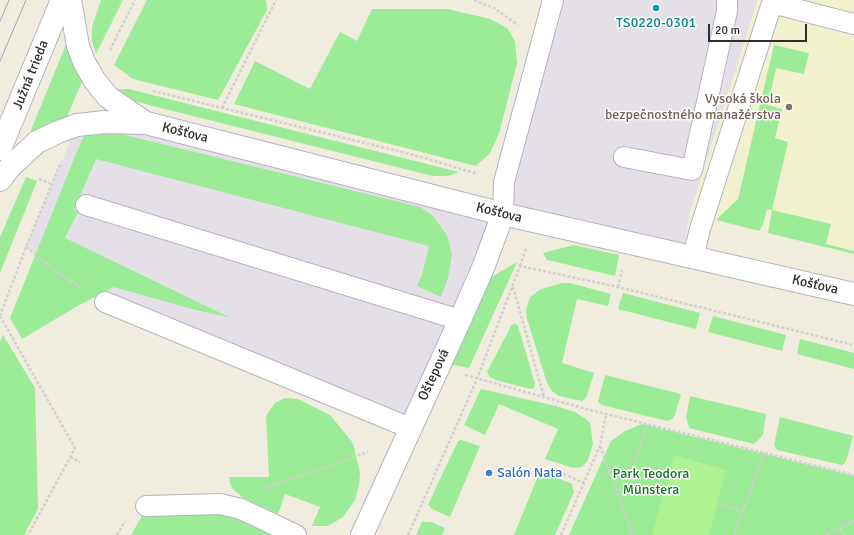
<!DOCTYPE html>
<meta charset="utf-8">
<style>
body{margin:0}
#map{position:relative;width:854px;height:535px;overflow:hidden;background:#f0eddf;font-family:Signika,sans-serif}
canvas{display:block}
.scale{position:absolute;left:708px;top:24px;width:99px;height:18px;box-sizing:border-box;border:2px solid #2e2e2e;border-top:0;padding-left:5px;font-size:12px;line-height:14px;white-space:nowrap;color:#2e2e2e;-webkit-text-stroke:3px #fff;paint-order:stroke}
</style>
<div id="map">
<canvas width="854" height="535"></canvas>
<div class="scale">20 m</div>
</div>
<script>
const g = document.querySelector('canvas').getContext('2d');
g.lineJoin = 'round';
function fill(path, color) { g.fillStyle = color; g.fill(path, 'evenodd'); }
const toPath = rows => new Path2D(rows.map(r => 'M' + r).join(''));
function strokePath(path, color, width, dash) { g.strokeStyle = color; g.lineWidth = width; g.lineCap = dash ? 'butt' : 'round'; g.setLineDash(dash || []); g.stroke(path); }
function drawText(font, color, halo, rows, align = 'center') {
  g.font = font + ' Signika,sans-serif'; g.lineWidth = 3; g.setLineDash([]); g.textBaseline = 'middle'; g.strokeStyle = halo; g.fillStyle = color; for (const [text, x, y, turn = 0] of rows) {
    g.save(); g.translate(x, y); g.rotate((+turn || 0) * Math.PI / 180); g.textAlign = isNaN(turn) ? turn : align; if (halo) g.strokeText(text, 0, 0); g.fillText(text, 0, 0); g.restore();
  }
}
fill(toPath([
 [553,0,758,0,690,213,682,254,503,214,410,428,105,302,60,274,26,247,77,125,105,122,503,214]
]), '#e5e0e8');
fill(toPath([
 [758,0,854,0,854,254,690,213]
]), '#f2f1ce');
fill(toPath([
 [101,0,123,0,96,54,92,41,92,27],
 [147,0,266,0,267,10,218,100,133,79,114,65],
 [372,9,448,9,490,19,507,28,515,41,517,63,499,134,490,153,476,166,234,104,255,61,310,89,340,32,357,41],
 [67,42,84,77,66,119,29,135],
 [774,45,809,53,804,74,776,68,768,105,782,109,775,138,788,142,772,210,831,224,826,244,854,251,854,254,768,233,772,210,767,209,763,225,759,231,716,220,738,199],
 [118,89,129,89,459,172,448,176,433,176,149,105,135,101],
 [109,131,420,207,433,216,447,235,452,254,448,278,441,297,417,286,422,275,429,246,96,159,74,210,78,212,65,238,231,318,188,308,114,287,74,308,22,339,10,318,80,144,85,134],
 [26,177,37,181,0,273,0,237],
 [574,245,619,255,615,276,552,261,547,260,543,253],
 [517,262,469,368,444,363,483,284,493,276],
 [562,283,570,283,611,294,608,306,577,299,562,363,594,373,587,396,582,401,559,396,552,391,547,383,527,319,526,310,530,297,541,289],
 [623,293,700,313,696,329,618,309],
 [713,316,786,335,782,351,708,332],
 [515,323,518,326,535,384,534,388,530,389,496,380,490,377,487,372,511,326],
 [3,335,35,388,38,509,24,535,0,535,0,342],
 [800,339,854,353,854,369,797,354],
 [605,375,681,394,675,415,672,419,667,421,602,405,598,402],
 [481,389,556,406,575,412,587,420,590,423,593,444,588,460,582,467,573,468,545,459,558,429,499,404,485,435,464,425],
 [690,396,766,414,763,435,754,444,689,428,686,417],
 [285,398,298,399,330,415,353,443,360,473,359,485,355,500,343,517,328,526,312,526,320,507,285,494,278,514,243,498,232,488,230,483,229,477,269,477,266,416,275,403],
 [780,417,853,436,847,458,845,463,842,465,777,450,774,445],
 [642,424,854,476,854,535,569,535,611,441,625,431],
 [461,440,480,446,450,517,432,509,428,505,458,441],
 [540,471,572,484,574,492,555,535,514,535],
 [226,513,276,535,131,535,143,514],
 [422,522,431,522,445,528,442,535,416,535]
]), '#9beb97');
fill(toPath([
 [674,455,726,470,709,535,652,535]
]), '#aef392');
const service = toPath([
 [624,157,692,170,727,11,727,0],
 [86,205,460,320],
 [503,214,504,182,553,0],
 [693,258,700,229,772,3,854,24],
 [105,302,410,428],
 [146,506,220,504,241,509,296,535]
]);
const minor = toPath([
 [70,0,78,46,84,62,95,81,108,97,146,123],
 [0,180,10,167,37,142,58,132,77,125,105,122,146,123,503,214,854,294],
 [362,535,460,320,483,268,503,214]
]);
const tertiary = toPath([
 [0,149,62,0]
]);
strokePath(service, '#b4b3c2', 22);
strokePath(minor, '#b4b3c2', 24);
strokePath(tertiary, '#b4b3c2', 24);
strokePath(toPath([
 [474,0,494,8,518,25],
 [110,50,135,0],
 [153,91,414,155,478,174],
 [222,108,276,0],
 [39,179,52,184],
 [26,247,60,274,82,288],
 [520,266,526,248],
 [513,287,544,397],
 [618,287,622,270],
 [0,316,26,247,61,162],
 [0,316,75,448,28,535],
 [465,375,590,410,854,475],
 [600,446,633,535],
 [70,457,80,462],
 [559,472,584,483],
 [611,476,632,471,647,424],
 [263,488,368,452],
 [717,503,743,511],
 [840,528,845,535],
 [117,535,125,521],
 [408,535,477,379,520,266,618,287,854,345],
 [561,535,600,446,606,414],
 [734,535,764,453],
 [826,535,854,521]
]), '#d1d1d1', 2.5, [3, 2]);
strokePath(service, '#fff', 20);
strokePath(minor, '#fff', 22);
strokePath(tertiary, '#fff', 22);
strokePath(toPath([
 [0,21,9,0],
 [0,61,26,0]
]), '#a4a1b9', 1);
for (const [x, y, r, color] of [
 [656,8,4,"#0f9aa8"],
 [789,107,4,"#8d6e63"],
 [489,473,4,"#3f7fe0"]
]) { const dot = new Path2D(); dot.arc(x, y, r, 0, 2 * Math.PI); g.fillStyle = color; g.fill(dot); strokePath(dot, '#fff', 1.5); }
drawText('14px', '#0d838f', '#fff', [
 ["TS0220-0301",656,23]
]);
drawText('14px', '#2e2e2e', '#fff', [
 ["Južná trieda",31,75,-68],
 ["Košťova",185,133,14],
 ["Košťova",499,213,14],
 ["Košťova",815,285,13],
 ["Oštepová",434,375,-65]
]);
drawText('14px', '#785e54', '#fff', [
 ["Vysoká škola",781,99],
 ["bezpečnostného manažérstva",781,115]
], 'right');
drawText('14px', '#366cbe', '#fff', [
 ["Salón Nata",497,473]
], 'left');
drawText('14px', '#14741c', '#fff', [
 ["Park Teodora",651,474],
 ["Münstera",651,490]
]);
</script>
